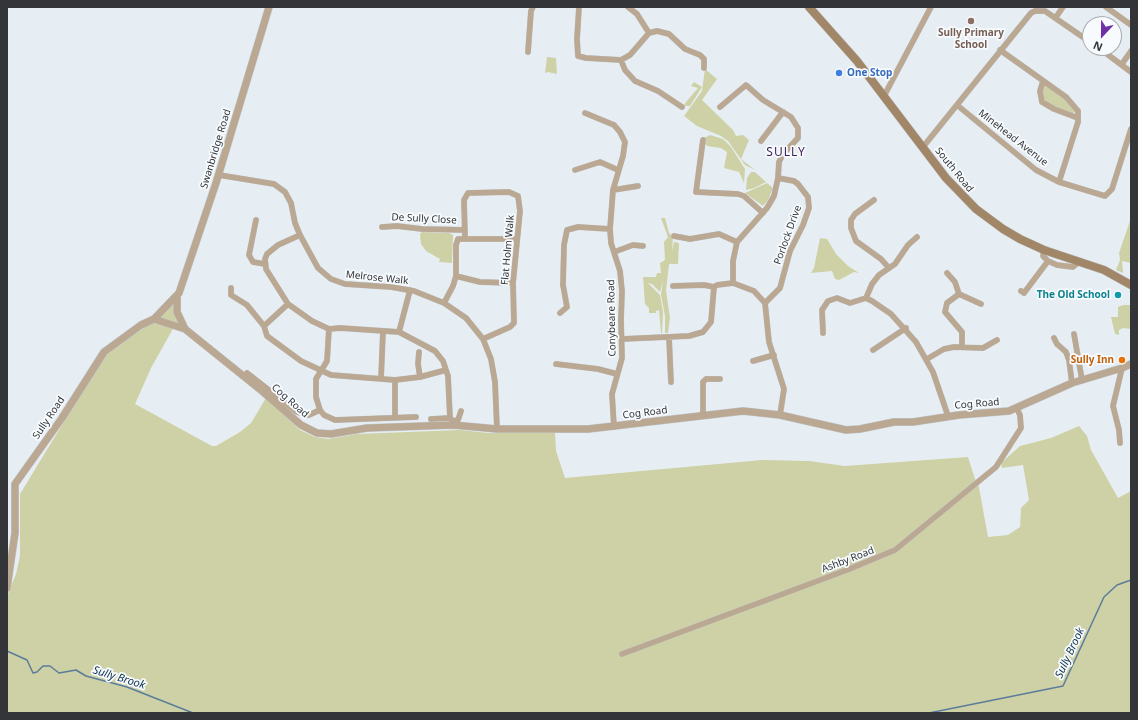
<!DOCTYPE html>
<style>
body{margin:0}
#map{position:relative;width:1138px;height:720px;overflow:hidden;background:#e7eef3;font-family:"Noto Sans",sans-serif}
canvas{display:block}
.frame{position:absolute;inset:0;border:8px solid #333538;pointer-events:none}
.north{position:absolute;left:1082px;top:16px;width:40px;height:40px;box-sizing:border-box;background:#f7fbfe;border:1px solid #a9acaf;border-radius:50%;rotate:202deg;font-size:11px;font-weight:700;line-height:16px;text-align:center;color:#333538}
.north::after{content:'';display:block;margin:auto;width:14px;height:18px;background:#7030a5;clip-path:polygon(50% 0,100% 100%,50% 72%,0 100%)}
</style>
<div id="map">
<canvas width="1138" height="720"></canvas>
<div class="frame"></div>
<div class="north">N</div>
</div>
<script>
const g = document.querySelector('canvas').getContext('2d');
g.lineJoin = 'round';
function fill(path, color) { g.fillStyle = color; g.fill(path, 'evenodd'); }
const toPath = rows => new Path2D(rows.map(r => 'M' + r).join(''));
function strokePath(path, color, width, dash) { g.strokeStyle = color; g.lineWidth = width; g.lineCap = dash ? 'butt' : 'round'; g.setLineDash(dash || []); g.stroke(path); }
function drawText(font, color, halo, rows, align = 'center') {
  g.font = font + ' "Noto Sans",sans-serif'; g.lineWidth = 3.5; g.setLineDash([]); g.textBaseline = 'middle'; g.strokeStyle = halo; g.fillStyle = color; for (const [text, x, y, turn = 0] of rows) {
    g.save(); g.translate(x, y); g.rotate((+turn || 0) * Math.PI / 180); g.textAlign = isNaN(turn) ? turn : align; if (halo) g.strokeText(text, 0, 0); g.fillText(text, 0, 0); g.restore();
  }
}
fill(toPath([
 [547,57,556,58,557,74,548,72,545,73],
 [705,69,717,79,702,100,733,130,736,136,743,135,749,140,741,159,755,170,745,165,728,141,721,136,697,126,684,116,702,91],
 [694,82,702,87,690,106,686,106,684,105,686,102,698,88,691,86],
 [1045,85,1066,100,1075,110,1074,113,1072,114,1051,106,1043,99,1042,91],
 [710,135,723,139,731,147,745,169,744,183,739,172,724,168,727,152,721,148,707,146,704,142,704,138],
 [751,172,755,172,766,182,754,188,746,190,747,178],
 [767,183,773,188,768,200,763,206,745,193],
 [661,218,665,218,669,233,673,237,672,251,674,242,679,243,678,264,669,264,666,290,670,318,668,333,665,333,665,316,661,295,663,280,660,292,652,284,648,283,660,295,663,312,662,333,661,333,659,310,656,311,656,313,649,313,649,308,645,304,643,277,656,277,657,273,661,273,660,263,665,260,664,242,668,237],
 [1131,218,1131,263,1122,261,1123,273,1116,270,1120,260,1119,253],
 [422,232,449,233,453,235,452,263,439,262,440,259,426,251,421,244,420,234],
 [820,238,827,239,836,254,848,266,859,273,854,272,839,280,835,279,832,271,811,273,814,268],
 [174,303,180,324,160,318,159,316],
 [1123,305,1131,305,1131,329,1123,328,1119,330,1119,335,1115,334,1111,317,1118,317,1118,307],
 [154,323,174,327,151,368,135,404,212,446,216,446,240,432,251,423,266,398,300,430,315,437,328,439,357,434,459,430,489,433,555,433,556,451,565,478,762,460,809,461,845,466,968,457,975,479,978,482,988,537,1008,535,1020,527,1021,508,1029,500,1023,465,1002,468,1001,463,1020,446,1051,438,1079,426,1087,436,1091,450,1118,498,1131,491,1131,713,7,713,7,596,16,574,20,556,20,494,104,356,148,325]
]), '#cdd1a5');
strokePath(toPath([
 [7,651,27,660,33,673,37,672,43,666,50,666,59,673,76,670,86,676,127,687,193,713],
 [929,713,1063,686,1104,597,1117,585,1131,580]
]), '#5c7c9b', 1.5);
const minor = toPath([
 [579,7,577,39,578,56,586,58,621,60,630,55,649,33,657,31,669,34,685,49,700,55,704,59,704,68],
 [628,7,637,14,649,33],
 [1106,7,1131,25],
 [1056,17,1063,7],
 [1099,48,1131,72],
 [1000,50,1066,97,1078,111,1078,122,1059,182],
 [528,52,531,11,533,7],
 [621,60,625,70,635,81,658,91,682,107],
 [1122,64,1131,51],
 [1043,81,1040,91,1042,102,1054,109,1078,118],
 [884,96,931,7],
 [957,105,1036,170,1059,182,1105,196,1112,189,1131,129],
 [720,107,746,85,763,100,791,117,798,128,798,138,783,154,779,162,778,178,794,181,798,184,808,197,809,208,803,225,790,251,780,288,765,303],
 [585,113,614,125,620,132,625,142,623,156,613,190,610,229,611,243,620,271,622,291,621,320,622,358,612,394,614,427],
 [703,140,696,192,738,194,744,196,763,213],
 [761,141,783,112],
 [923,147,1031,13,1035,11,1045,11,1090,42],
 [575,170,600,162,618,170],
 [219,175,274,184,285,192,291,203,295,223,300,235,318,268,331,279,345,284,391,287,414,291,444,303,466,318,483,339,491,359,495,382,497,429],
 [613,190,638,186],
 [874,200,855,214,851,220,851,228,856,241,881,259,889,268],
 [256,220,249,255,253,262,265,264],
 [382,227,397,226,422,229,465,230],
 [300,235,278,245,267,254,265,259,266,269,288,304,312,321,329,329,340,328,399,332,435,351,443,361,448,376,450,418,453,421,458,420,461,411],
 [674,236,690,239,719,234,737,242],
 [465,238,464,200,468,193,509,192,518,196,520,211,513,283,514,323,510,327,483,339],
 [1044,250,1043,256,1048,261,1057,265,1073,267,1079,262],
 [614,252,633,245,643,246],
 [947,273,955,282,959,294],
 [456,276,480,282,513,283],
 [733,283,733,261,737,242,767,208,774,196,778,178],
 [673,286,704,285,714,287,717,285,733,283,754,291,765,303,769,342,784,389,780,415],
 [231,288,231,295,247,305,264,326],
 [1021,291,1024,293,1048,261],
 [866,298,872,284,879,275,895,264,908,245,917,237],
 [444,303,453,286,456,276,456,245,458,239,517,239],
 [288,304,264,326,267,336,301,361,331,375,395,380,420,377,446,370],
 [560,313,567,307,563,285,564,245,567,230,578,227,610,229],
 [329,329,327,361,316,379,316,397,320,410,324,415,335,420,416,417],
 [399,332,410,290],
 [823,333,822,310,828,301,837,298,850,303,866,298,872,301,891,314,916,342,933,372,948,416],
 [1074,334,1082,380],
 [669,337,671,382],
 [1054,338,1057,344,1066,352,1069,360,1072,383],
 [622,339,689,336,703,332,711,322,714,287],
 [962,347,962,332,945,312,947,303,959,294,981,304],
 [873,350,906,328],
 [419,352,418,364,420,377],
 [927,359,944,349,954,347,983,348,997,340],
 [753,361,774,355],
 [556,364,598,369,617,374],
 [247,373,297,412,309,415,320,410],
 [381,379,383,331],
 [703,415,703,382,706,379,720,379],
 [395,417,395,380],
 [431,419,450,418],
 [1120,443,1119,430,1113,406,1122,368],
 [622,654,847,570,895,550,996,467,1021,428,1020,415,1017,409]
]);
const tertiary = toPath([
 [177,296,177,312,185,329],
 [154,319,185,329,262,391,301,425,317,433,331,434,367,428,453,425,497,429,588,429,743,411,780,415,846,430,860,429,894,422,913,422,959,415,1009,411,1072,383,1122,368,1131,364],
 [7,588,15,533,15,484,62,418,104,352,141,325,154,319,179,293,216,183,269,7]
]);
const secondary = toPath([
 [809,7,857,61,946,178,976,209,1003,229,1020,239,1044,250,1104,270,1131,285]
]);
strokePath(minor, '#c3c9ce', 6);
strokePath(tertiary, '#c3c9ce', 8);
strokePath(secondary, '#c3c9ce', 9);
strokePath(minor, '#baa893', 5.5);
strokePath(tertiary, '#baa893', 7);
strokePath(secondary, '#a18768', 8);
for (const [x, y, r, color] of [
 [971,21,4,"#8d6e63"],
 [839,73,4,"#3f7fe0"],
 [1118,295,4,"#0f9aa8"],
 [1122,360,4,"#e8710a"]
]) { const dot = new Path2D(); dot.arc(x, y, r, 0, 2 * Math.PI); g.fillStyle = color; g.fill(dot); strokePath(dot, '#f7fbfe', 1.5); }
drawText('bold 10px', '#785e54', '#f7fbfe', [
 ["Sully Primary",971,33],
 ["School",971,45]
]);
drawText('bold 10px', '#366cbe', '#f7fbfe', [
 ["One Stop",847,73]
], 'left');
drawText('10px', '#333538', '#f7fbfe', [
 ["Minehead Avenue",1013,138,38],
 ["Swanbridge Road",216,149,-73],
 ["South Road",954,170,51],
 ["De Sully Close",424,219,3],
 ["Porlock Drive",788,235,-70],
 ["Flat Holm Walk",508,250,-85],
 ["Melrose Walk",377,278,6],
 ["Conybeare Road",612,318,-91],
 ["Cog Road",290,401,41],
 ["Cog Road",977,404,-5],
 ["Cog Road",645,413,-7],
 ["Sully Road",49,418,-56],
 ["Ashby Road",848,560,-21]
]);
drawText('bold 10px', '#0d838f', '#f7fbfe', [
 ["The Old School",1110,295]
], 'right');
drawText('bold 10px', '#c56008', '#f7fbfe', [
 ["Sully Inn",1114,360]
], 'right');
drawText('italic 11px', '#0f314e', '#f7fbfe', [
 ["Sully Brook",1070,653,-65],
 ["Sully Brook",119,678,17]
]);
g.letterSpacing = '1px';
drawText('12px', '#40235c', '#f7fbfe', [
 ["SULLY",786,153]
]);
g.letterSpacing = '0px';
</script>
